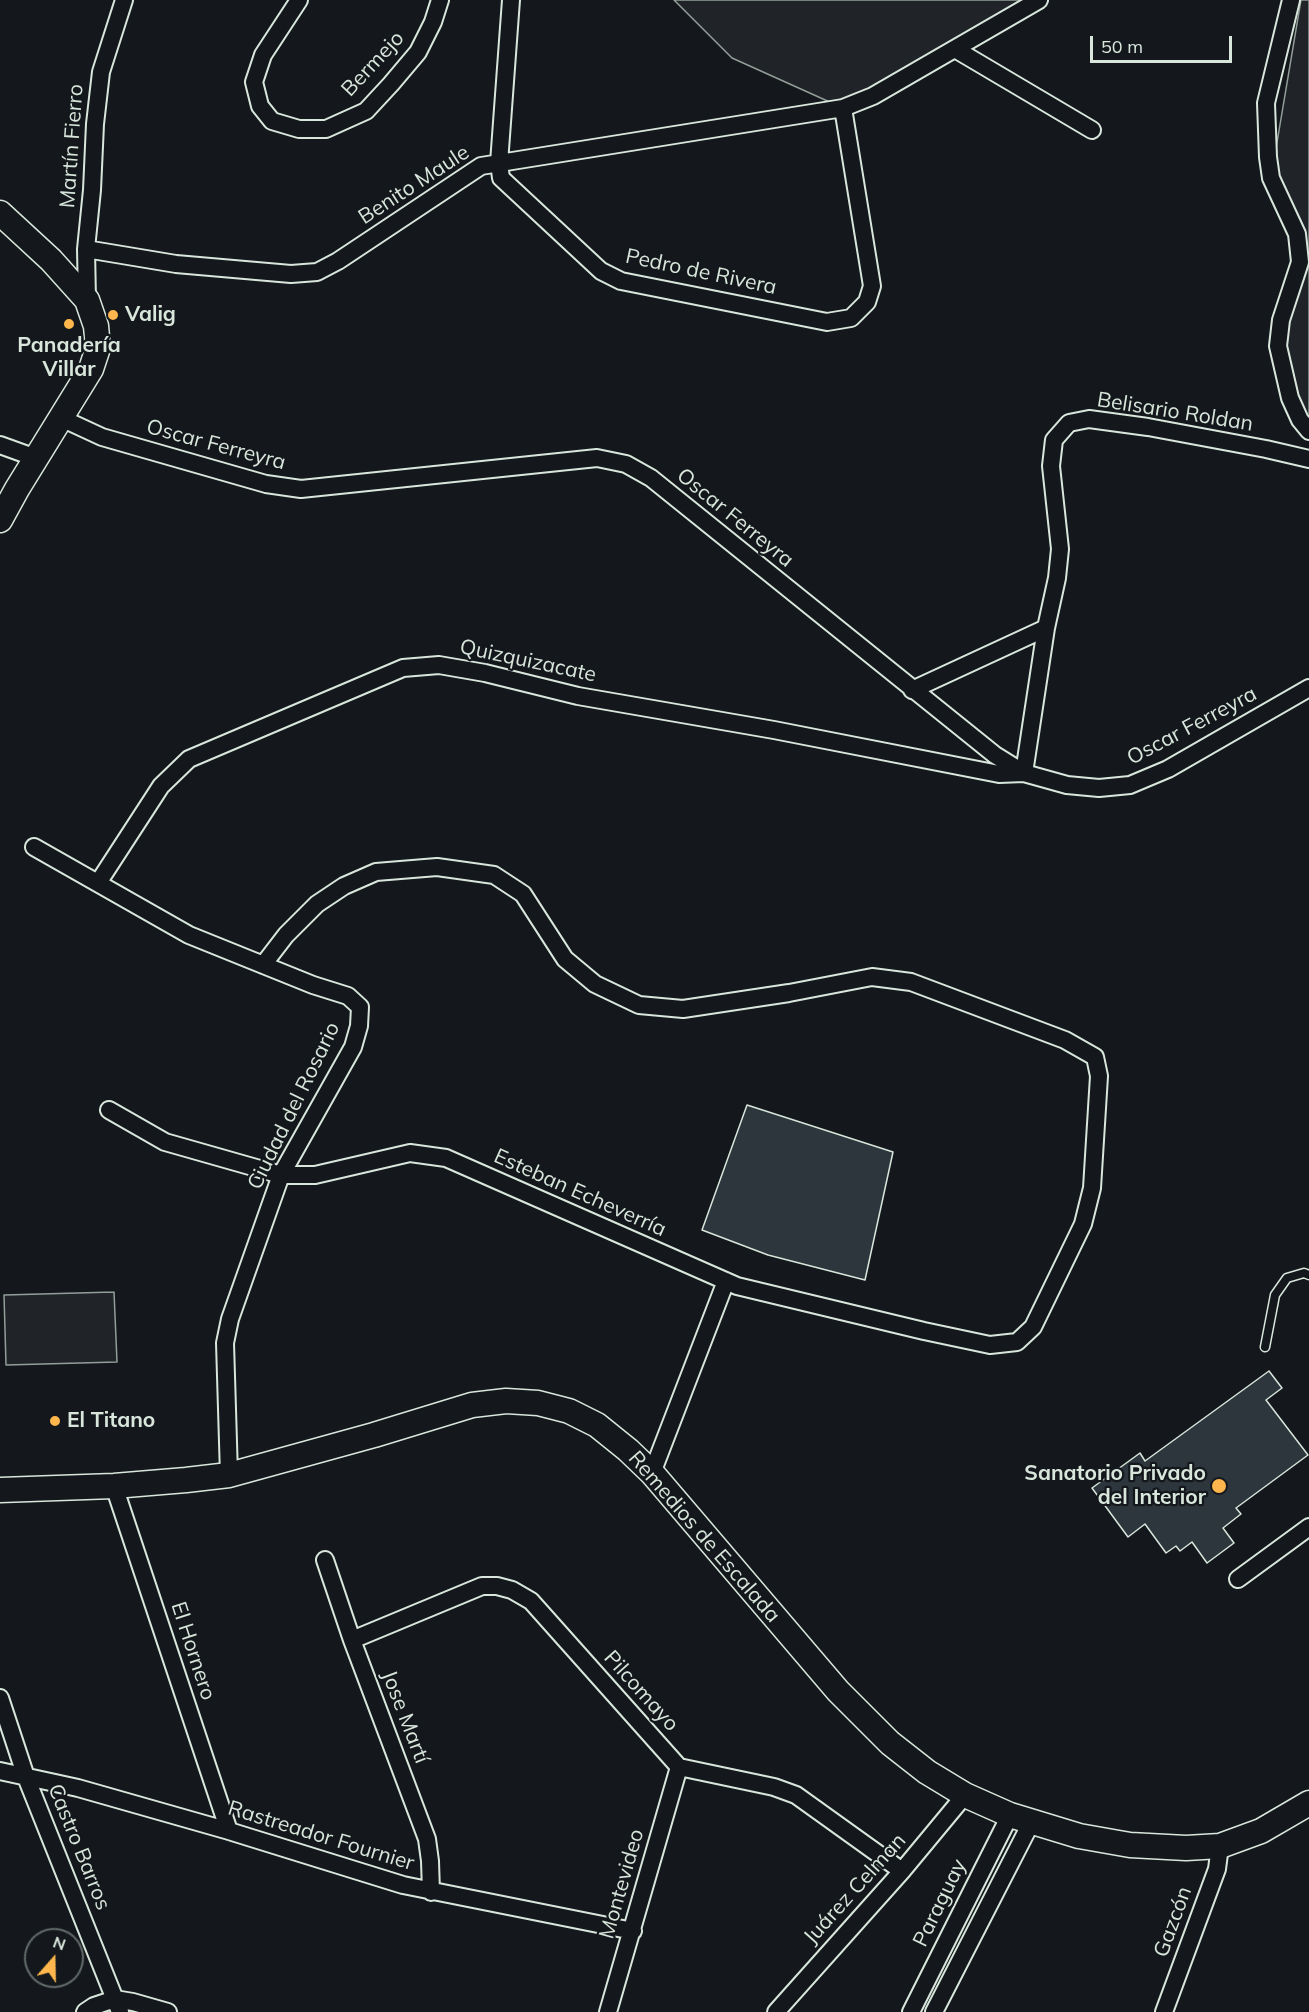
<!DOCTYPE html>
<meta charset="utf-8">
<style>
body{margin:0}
#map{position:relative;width:1309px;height:2012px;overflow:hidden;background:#14181c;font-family:Mulish,sans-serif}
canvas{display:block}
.north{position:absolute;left:24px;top:1928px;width:60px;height:60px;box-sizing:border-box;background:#14181c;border:2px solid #626a69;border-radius:50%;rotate:20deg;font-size:16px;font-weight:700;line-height:24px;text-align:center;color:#d8e6dc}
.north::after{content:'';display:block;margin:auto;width:21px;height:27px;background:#ffb74d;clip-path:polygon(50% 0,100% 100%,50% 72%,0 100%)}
.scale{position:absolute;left:1090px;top:36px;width:142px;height:27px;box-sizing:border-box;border:3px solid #d8e6dc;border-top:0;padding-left:8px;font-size:18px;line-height:21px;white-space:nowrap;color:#d8e6dc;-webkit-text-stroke:4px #14181c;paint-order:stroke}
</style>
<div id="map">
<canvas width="1309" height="2012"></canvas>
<div class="north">N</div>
<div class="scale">50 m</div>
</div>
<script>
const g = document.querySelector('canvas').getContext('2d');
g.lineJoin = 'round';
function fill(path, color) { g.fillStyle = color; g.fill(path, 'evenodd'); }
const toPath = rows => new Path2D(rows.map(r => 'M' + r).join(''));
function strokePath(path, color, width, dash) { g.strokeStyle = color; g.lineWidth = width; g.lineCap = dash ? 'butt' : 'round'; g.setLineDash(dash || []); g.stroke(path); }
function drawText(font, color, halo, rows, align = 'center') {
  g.font = font + ' Mulish,sans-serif'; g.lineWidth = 4.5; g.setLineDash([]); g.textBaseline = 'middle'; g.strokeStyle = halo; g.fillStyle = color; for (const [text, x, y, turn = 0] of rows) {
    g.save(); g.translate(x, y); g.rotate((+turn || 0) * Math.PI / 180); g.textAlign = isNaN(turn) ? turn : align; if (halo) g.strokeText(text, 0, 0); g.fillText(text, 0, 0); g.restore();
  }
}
const green = toPath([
 [674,0,1039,0,843,108,732,58,674,0],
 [1301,0,1309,0,1309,418,1290,398,1281,320,1300,262,1271,178,1301,0],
 [114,1292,117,1362,6,1365,4,1295,114,1292]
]);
fill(green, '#202428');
strokePath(green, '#939e99', 1.5);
const building = toPath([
 [747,1105,893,1152,865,1280,768,1255,702,1230,747,1105],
 [1269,1371,1282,1388,1266,1400,1308,1455,1236,1508,1241,1514,1223,1528,1234,1543,1207,1563,1192,1542,1180,1551,1176,1546,1166,1553,1145,1524,1128,1537,1092,1488,1140,1453,1145,1461,1269,1371]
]);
fill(building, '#2c363c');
strokePath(building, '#d8e6dc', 1.5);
const lane = toPath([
 [1265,1347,1275,1295,1287,1278,1304,1273,1309,1275]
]);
const street = toPath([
 [299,0,263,55,254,82,260,106,272,121,299,129,326,129,366,111,391,84,418,52,433,22,440,0],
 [511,0,499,163,501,178,601,271,621,281,827,322,851,318,867,302,872,286,843,108],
 [1291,0,1266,103,1268,157,1271,178,1297,234,1300,262,1281,320,1278,346,1290,398,1300,420,1309,431],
 [955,49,1092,130],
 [86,249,176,264,291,274,317,272,338,261,481,166,843,108,873,96,1039,0],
 [87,300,86,249,92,190,95,124,101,72,124,0],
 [61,418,102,437,266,484,301,489,597,458,626,464,651,478,995,755,1024,773,1067,785,1099,788,1130,785,1168,769,1309,688],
 [0,445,36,458],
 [912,690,1046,628,1057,578,1060,549,1051,466,1054,440,1069,423,1089,419,1148,427,1266,449,1309,459],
 [34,847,189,935,313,985,348,996,360,1007,359,1026,353,1047,281,1175,230,1319,225,1343,229,1475],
 [98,883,161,786,189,759,403,668,439,665,485,673,578,696,774,730,999,774,1024,773,1046,628],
 [109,1110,165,1142,281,1175,315,1175,410,1153,446,1158,737,1286,924,1331,990,1345,1017,1342,1033,1327,1083,1224,1092,1188,1099,1076,1095,1057,1065,1040,911,982,872,977,789,993,683,1009,639,1005,595,984,565,959,523,894,494,875,437,867,376,872,344,886,317,904,286,935,263,965],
 [652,1473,726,1281],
 [114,1486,229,1831],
 [325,1560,352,1640,427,1839,430,1861,431,1892],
 [1238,1579,1309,1527],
 [352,1640,482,1586,497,1586,512,1590,531,1601,679,1767,774,1787,796,1795,902,1871],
 [0,1698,26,1777,120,2012],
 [0,1771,78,1788,229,1831,403,1885,633,1931],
 [85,2012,94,2006,115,1999,133,2002,168,2012],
 [608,2012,679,1767],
 [776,2012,902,1871,965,1795],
 [911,2012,1010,1815],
 [934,2012,1032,1821],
 [1164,2012,1217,1869,1220,1846]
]);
const secondary = toPath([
 [0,213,51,260,87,300,96,326,98,348,91,369,17,489,0,520],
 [0,1490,114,1486,186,1480,229,1475,374,1435,472,1405,506,1401,538,1403,569,1411,597,1425,628,1450,652,1473,838,1691,890,1743,927,1772,965,1795,1010,1815,1079,1836,1130,1845,1186,1848,1220,1846,1261,1831,1309,1803]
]);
strokePath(lane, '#d8e6dc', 11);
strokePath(street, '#d8e6dc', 20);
strokePath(secondary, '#d8e6dc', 27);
strokePath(lane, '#14181c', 8);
strokePath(street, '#14181c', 16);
strokePath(secondary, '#14181c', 24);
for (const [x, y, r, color] of [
 [113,315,6,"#ffb74d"],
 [69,324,6,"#ffb74d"],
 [55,1421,6,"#ffb74d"],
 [1219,1486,8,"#ffb74d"]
]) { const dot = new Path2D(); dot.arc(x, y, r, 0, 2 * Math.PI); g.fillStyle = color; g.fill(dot); strokePath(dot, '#14181c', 2); }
drawText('21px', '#d8e6dc', '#14181c', [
 ["Bermejo",373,64,-47],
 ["Martín Fierro",72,146,-86],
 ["Benito Maule",414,185,-33],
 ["Pedro de Rivera",701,272,12],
 ["Belisario Roldan",1175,412,9],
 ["Oscar Ferreyra",216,445,15],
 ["Oscar Ferreyra",735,518,39],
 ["Quizquizacate",528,661,12],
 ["Oscar Ferreyra",1192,726,-28],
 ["Ciudad del Rosario",294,1106,-64],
 ["Esteban Echeverría",580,1193,24],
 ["Remedios de Escalada",704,1537,49],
 ["El Hornero",193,1651,72],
 ["Pilcomayo",641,1691,48],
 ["Jose Martí",405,1717,69],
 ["Rastreador Fournier",321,1836,17],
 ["Castro Barros",79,1847,68],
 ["Montevideo",622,1884,-74],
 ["Juárez Celman",855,1889,-48],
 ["Paraguay",940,1903,-64],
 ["Gazcón",1173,1922,-70]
]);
drawText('bold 21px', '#d8e6dc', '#14181c', [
 ["Valig",125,315],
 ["Panadería",69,346,"center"],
 ["Villar",69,370,"center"],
 ["El Titano",67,1421],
 ["Sanatorio Privado",1206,1474,"right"],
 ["del Interior",1206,1498,"right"]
], 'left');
</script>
